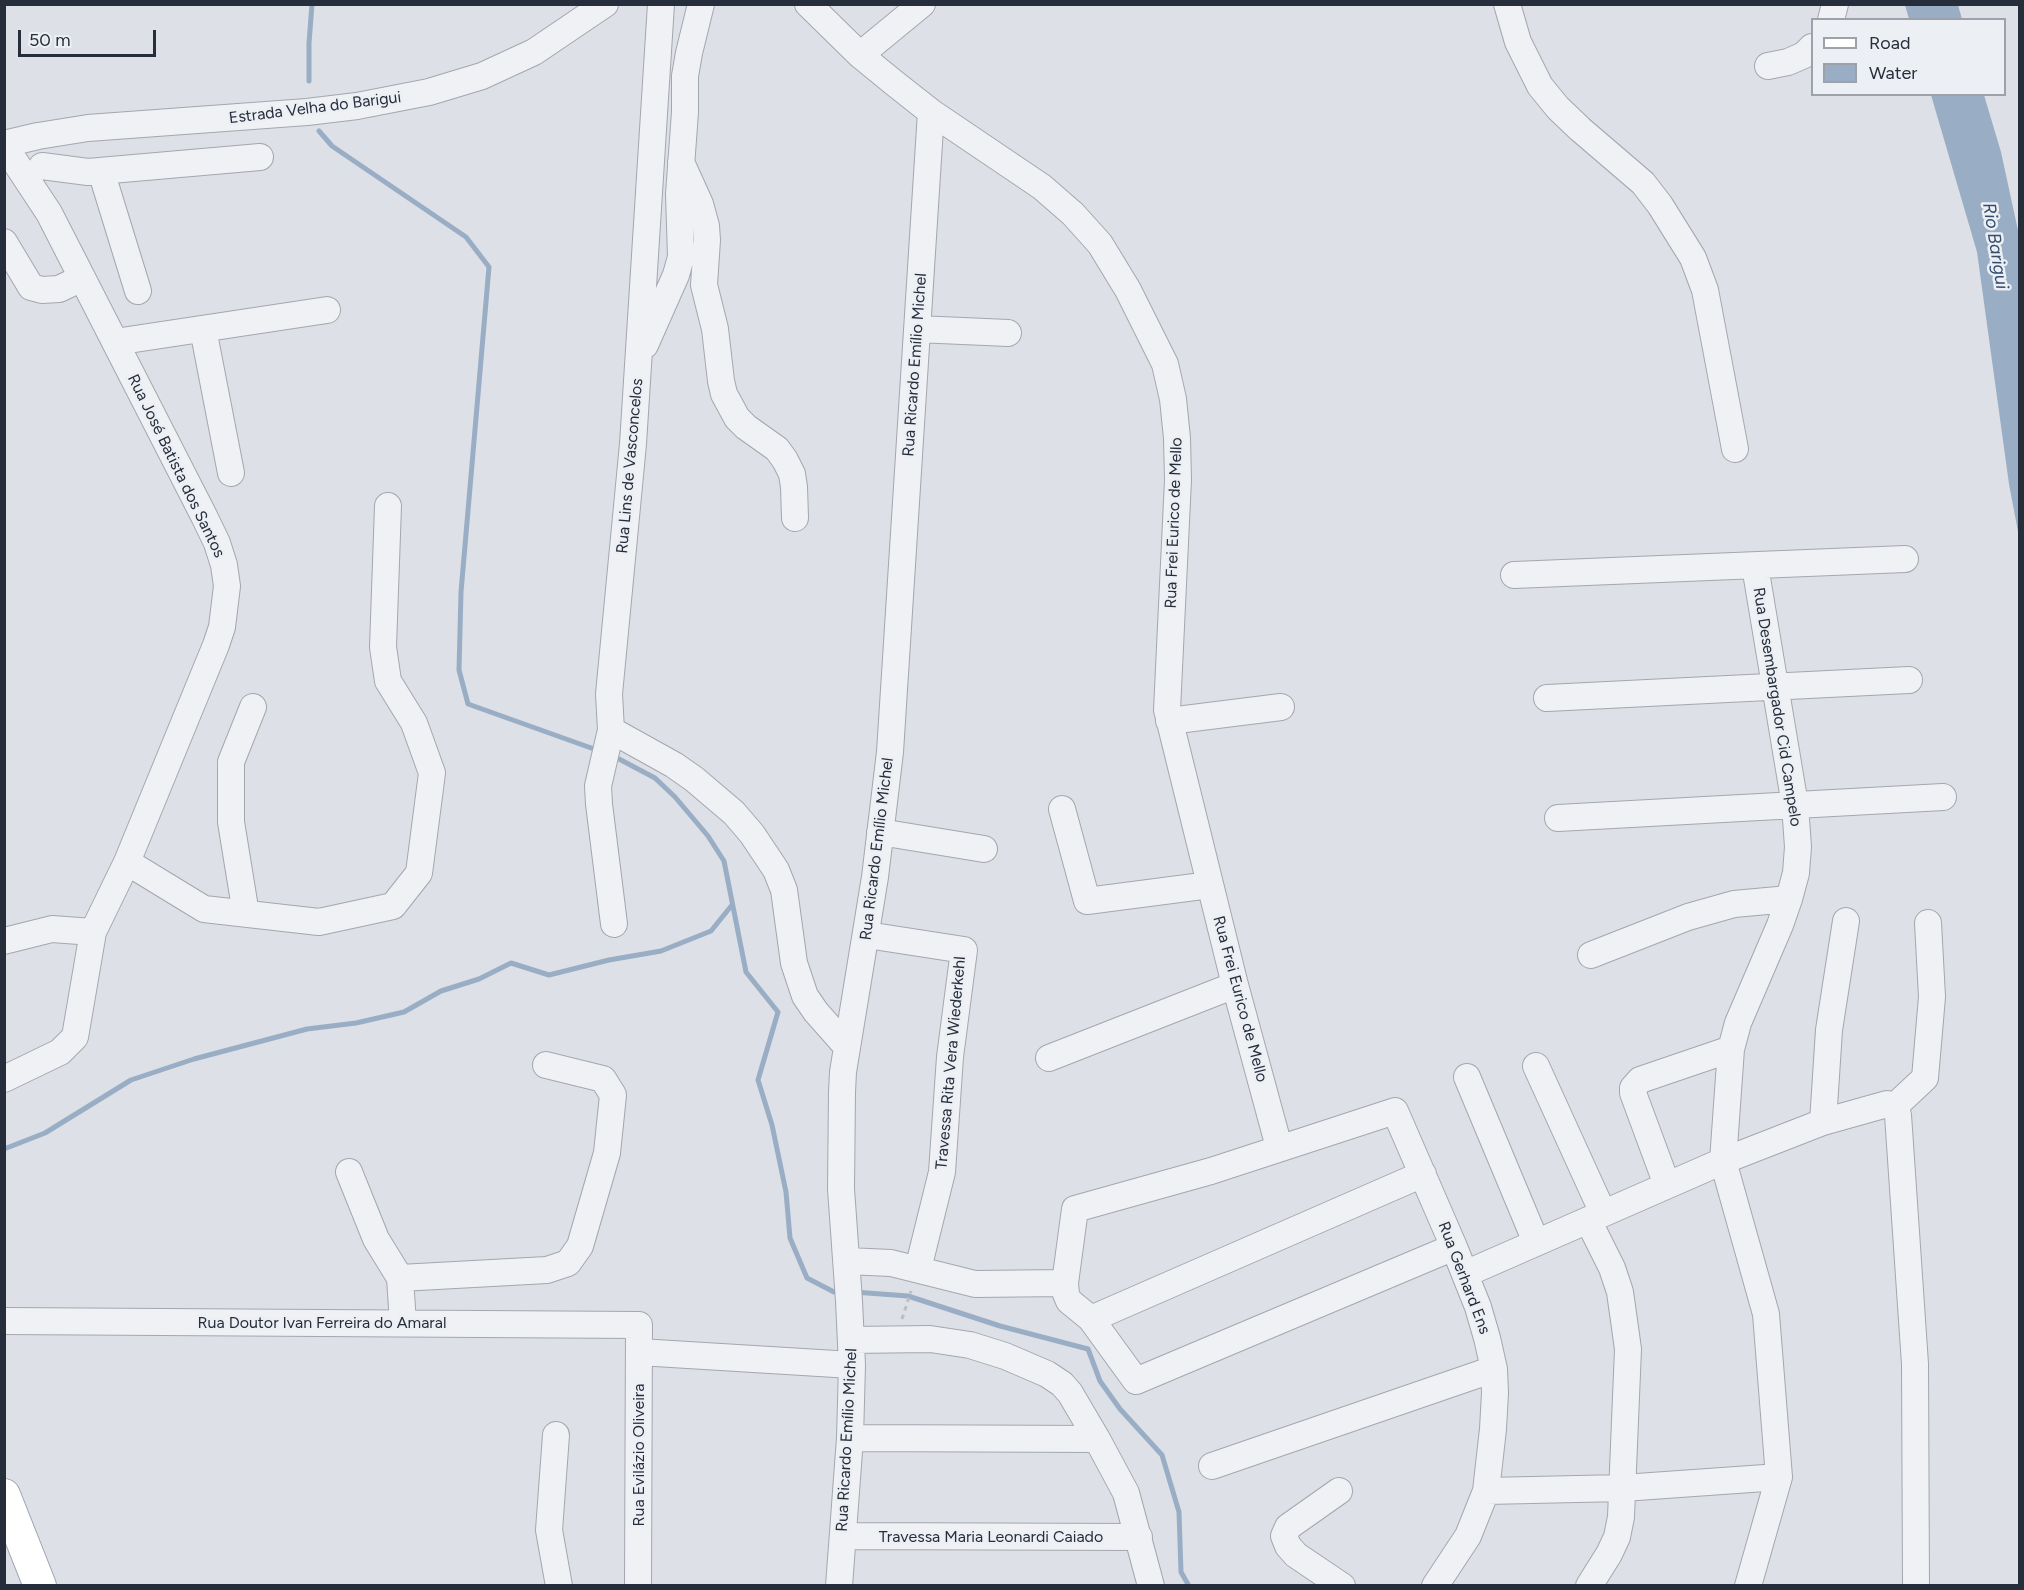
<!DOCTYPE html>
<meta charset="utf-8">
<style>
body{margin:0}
#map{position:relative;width:2024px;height:1590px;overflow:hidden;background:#dde0e6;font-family:Figtree,sans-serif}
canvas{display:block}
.frame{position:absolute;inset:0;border:6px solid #272e3b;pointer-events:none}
.legend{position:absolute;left:1811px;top:18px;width:195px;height:78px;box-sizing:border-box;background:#eceff4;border:2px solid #9da2aa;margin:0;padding:8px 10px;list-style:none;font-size:18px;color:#272e3b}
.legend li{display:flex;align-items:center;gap:12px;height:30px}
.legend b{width:30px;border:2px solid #9da2aa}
.scale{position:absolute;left:18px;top:30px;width:138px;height:27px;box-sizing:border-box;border:3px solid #272e3b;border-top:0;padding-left:8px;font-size:18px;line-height:21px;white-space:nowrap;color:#272e3b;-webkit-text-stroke:4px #eceff4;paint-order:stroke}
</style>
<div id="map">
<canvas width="2024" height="1590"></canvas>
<div class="frame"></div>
<ul class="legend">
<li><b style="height:8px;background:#fff"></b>Road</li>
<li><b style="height:16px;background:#99aec4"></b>Water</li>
</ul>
<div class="scale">50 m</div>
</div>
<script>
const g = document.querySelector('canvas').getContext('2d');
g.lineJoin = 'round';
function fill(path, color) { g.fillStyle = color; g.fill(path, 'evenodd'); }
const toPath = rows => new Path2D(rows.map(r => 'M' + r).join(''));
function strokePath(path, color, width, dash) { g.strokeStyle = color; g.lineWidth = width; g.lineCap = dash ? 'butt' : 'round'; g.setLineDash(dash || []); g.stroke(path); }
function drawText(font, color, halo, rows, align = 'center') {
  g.font = font + ' Figtree,sans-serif'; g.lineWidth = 5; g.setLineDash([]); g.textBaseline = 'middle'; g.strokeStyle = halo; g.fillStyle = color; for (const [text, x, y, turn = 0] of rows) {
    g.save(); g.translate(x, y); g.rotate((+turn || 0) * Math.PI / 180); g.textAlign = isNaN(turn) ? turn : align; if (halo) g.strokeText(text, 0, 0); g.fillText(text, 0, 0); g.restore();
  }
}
fill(toPath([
 [1905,5,1958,5,1962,19,1909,19],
 [1931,95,1984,95,2001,152,2019,235,2019,537,2009,484,1977,252]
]), '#99aec4');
strokePath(toPath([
 [309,81,309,43,312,4],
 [319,131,332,146,466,237,489,267,461,592,459,670,468,704,594,749],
 [619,759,655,778,675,797,708,836,724,861,746,972,778,1012,758,1080,772,1125,786,1192,790,1238,807,1278,834,1292,842,1292],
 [4,1149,45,1133,131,1080,194,1059,307,1029,356,1023,404,1012,441,991,479,979,511,963,549,975,609,960,661,951,711,931,732,905],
 [854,1292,908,1296,1000,1326,1088,1349,1100,1381,1120,1409,1162,1455,1179,1512,1181,1572,1189,1586]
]), '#99aec4', 5);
const minor = toPath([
 [808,4,860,55,893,82,931,112,1042,187,1073,214,1100,244,1128,290,1165,364,1173,399,1177,438,1178,480,1167,710,1235,985,1279,1147],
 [1507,4,1518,42,1540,86,1558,108,1580,129,1643,183,1660,205,1693,258,1705,290,1735,449],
 [1831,20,1835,4],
 [860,55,922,4],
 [1768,66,1788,62,1804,55,1812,47],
 [4,144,38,136,88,128,307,112,357,106,429,92,482,76,534,52,605,4],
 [4,145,49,213,204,516,217,543,224,565,227,586,222,627,216,645,127,862,93,932,75,1037,60,1052,4,1079],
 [681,162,700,204,706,226,707,240,704,285,715,329,721,381,724,394,737,418,746,427,777,449,785,460,792,474,794,487,795,518],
 [42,166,88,172,260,157],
 [101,171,138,291],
 [4,242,31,287,42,290,59,289,82,278],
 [203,329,231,473],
 [917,329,1008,333],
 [115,342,327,310],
 [645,345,676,275,681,257,679,194,685,112,685,76,689,53,701,4],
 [1514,575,1905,559],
 [1547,698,1909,680],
 [1169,721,1281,707],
 [611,730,674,765,694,779,734,813,752,834,776,870,784,890,794,963,805,996,816,1012,847,1047],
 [1062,809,1087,901,1210,885],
 [1558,818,1943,797],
 [880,832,984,849],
 [127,862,204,909,319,922,393,906,419,873,432,773,414,723,388,681,383,647,388,506],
 [246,914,231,822,231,762,253,707],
 [614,924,599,804,598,786,611,730,609,694,633,444,661,4],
 [867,935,964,950,950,1057,942,1172,918,1269],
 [4,941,52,929,93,932],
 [1591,955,1688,917,1734,904,1789,899],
 [1049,1058,1235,985],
 [1536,1066,1603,1213],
 [1467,1077,1536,1242],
 [1894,1107,1925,1078,1932,997,1928,923],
 [1823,1122,1829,1030,1846,921],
 [349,1172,376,1239,400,1278],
 [1667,1185,1633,1093,1633,1088,1640,1080,1731,1049],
 [1588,1220,1612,1268,1620,1292,1628,1349,1621,1517,1617,1537,1609,1554,1589,1586],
 [847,1261,891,1263,975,1284,1065,1283],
 [1465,1274,1723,1161,1823,1122,1887,1104,1894,1107,1898,1115,1915,1364,1916,1586],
 [1091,1319,1423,1174],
 [4,1321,639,1325,638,1586],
 [403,1323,400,1278,547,1270,568,1263,580,1246,607,1153,613,1095,603,1079,546,1065],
 [851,1340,930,1339,970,1345,1005,1356,1047,1374,1062,1384,1070,1393,1097,1439,1126,1493,1151,1586],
 [639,1352,852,1365],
 [556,1435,549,1530,559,1586],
 [850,1438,1097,1439],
 [1212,1466,1494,1369],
 [1339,1491,1288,1527,1284,1536,1288,1546,1296,1555,1342,1586],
 [1486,1491,1623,1488,1779,1477],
 [843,1536,1139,1537],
 [839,1586,850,1438,852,1365,849,1301,841,1189,842,1092,843,1072,875,877,890,752,931,112],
 [1435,1586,1468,1536,1486,1491,1493,1429,1495,1393,1494,1369,1487,1338,1478,1307,1454,1247,1395,1111,1211,1171,1075,1209,1065,1283,1066,1294,1069,1301,1091,1319,1136,1381,1454,1247],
 [1748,1586,1779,1477,1766,1314,1723,1161,1731,1049,1738,1023,1780,925,1789,899,1796,873,1798,847,1795,805,1755,566]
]);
const major = toPath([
 [4,1495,40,1586]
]);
strokePath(minor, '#a3a7af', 28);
strokePath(major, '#9da4b1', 34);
strokePath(toPath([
 [902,1319,911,1291]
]), '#bbbec4', 3, [4.5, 4.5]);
strokePath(minor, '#eff1f4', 26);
strokePath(major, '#fff', 32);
drawText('16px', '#272e3b', '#eceff4', [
 ["Estrada Velha do Barigui",315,108,-7],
 ["Rua Ricardo Emílio Michel",915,365,-86],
 ["Rua José Batista dos Santos",176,466,64],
 ["Rua Lins de Vasconcelos",630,466,-85],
 ["Rua Frei Eurico de Mello",1174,523,-88],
 ["Rua Desembargador Cid Campelo",1777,707,81],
 ["Rua Ricardo Emílio Michel",877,849,-83],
 ["Rua Frei Eurico de Mello",1240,999,75],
 ["Travessa Rita Vera Wiederkehl",951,1063,-85],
 ["Rua Gerhard Ens",1464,1278,69],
 ["Rua Doutor Ivan Ferreira do Amaral",322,1323],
 ["Rua Ricardo Emílio Michel",847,1440,-87],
 ["Rua Evilázio Oliveira",639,1455,-90],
 ["Travessa Maria Leonardi Caiado",991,1537]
]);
drawText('italic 18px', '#344d6d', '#eceff4', [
 ["Rio Barigui",1995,246,81]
]);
</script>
